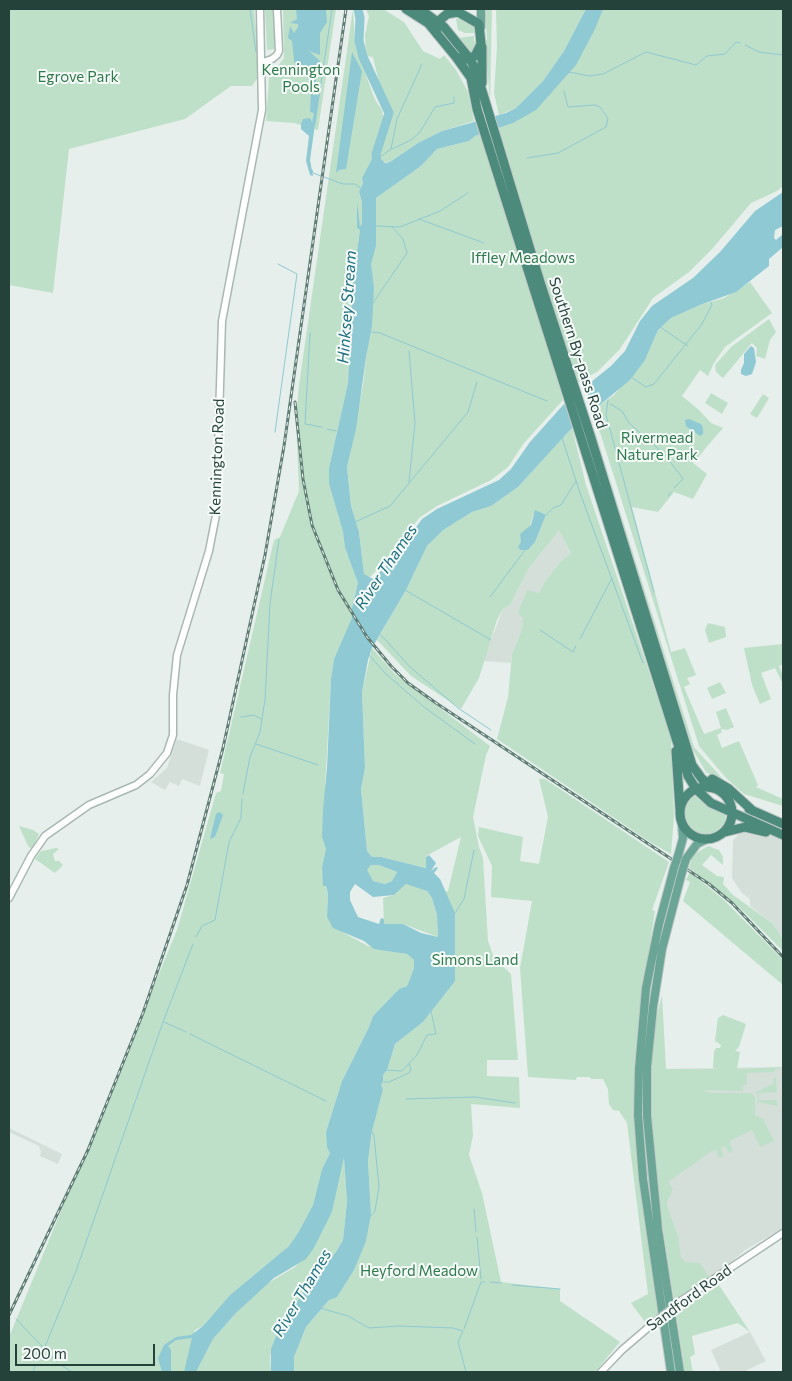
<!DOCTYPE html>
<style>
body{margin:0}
#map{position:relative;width:792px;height:1381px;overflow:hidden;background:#e6efeb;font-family:Commissioner,sans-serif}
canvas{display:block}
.frame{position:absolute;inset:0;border:10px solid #24423a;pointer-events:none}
.scale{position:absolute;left:15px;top:1344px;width:140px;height:22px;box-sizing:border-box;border:2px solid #24423a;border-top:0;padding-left:6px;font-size:15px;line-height:18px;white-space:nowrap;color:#24423a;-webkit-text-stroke:4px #f7fbf9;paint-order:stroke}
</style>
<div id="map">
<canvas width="792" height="1381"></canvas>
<div class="frame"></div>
<div class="scale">200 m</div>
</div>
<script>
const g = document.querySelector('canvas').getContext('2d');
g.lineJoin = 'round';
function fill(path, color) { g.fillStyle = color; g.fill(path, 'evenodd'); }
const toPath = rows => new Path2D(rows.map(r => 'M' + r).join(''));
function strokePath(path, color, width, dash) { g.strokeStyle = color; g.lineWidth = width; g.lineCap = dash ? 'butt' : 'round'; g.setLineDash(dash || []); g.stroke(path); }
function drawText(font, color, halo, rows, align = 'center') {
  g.font = font + ' Commissioner,sans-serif'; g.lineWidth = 4; g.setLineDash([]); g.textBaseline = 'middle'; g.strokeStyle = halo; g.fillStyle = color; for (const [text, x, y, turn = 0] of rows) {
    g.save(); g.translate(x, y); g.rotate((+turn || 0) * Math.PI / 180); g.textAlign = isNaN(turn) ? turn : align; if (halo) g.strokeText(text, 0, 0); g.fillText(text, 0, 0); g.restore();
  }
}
fill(toPath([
 [559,529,571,553,562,560,544,583,539,593,527,591,522,629,512,654,511,663,483,661,503,609,510,605,529,568],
 [177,739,209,750,200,786,182,779,179,786,170,782,165,790,151,782,167,768],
 [744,829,757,830,783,840,783,939,772,923,750,906,750,899,742,893,732,878,733,840],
 [783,1067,783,1228,745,1250,721,1271,684,1296,667,1216,655,1069],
 [9,1128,62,1154,58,1164,40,1156,41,1152,39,1146,9,1132],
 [750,1332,766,1361,743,1372,721,1372,711,1350]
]), '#d4dfda');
fill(toPath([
 [9,9,254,9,260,74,252,86,231,86,185,119,69,149,53,293,9,285],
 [265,9,273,9,275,49,267,50],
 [283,9,336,9,318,130,294,123,266,121,269,78,284,58],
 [353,9,355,40,361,61,375,100,382,110,384,122,375,153,362,178,363,183,359,192,362,202,362,227,359,227,357,200,357,228,360,230,353,281,348,383,329,468,329,484,343,532,345,548,358,583,352,608,353,618,334,659,331,679,325,788,326,849,322,867,324,886,325,885,328,894,327,917,344,933,368,946,407,954,414,960,414,968,407,986,399,989,373,1016,369,1027,342,1081,326,1132,330,1153,322,1169,313,1205,298,1233,289,1246,230,1295,203,1326,195,1330,185,1372,9,1372,9,1337,177,930,216,793,221,791,224,774,220,773,274,540,280,537,299,491,296,419,299,385],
 [366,9,383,9,404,22,423,51,440,59,444,55,456,70,468,92,474,121,442,131,418,143,390,162,383,162,378,155,393,113,380,87,373,57,366,56,365,35,369,16],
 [485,9,492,9,490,102,485,41,487,40],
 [496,9,586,9,564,51,543,81,516,108,499,115,494,93,497,47],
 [603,9,783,9,783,186,777,191,751,203,713,248,689,272,653,298,620,349,597,372,561,391,563,400,524,443,508,467,491,480,437,506,419,518,393,553,369,578,364,574,359,532,351,506,347,467,363,385,374,287,370,264,376,246,376,198,421,166,437,149,469,141,475,136,513,123],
 [462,17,473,25,476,29,474,33,465,33,458,30,456,19],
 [474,36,474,41,477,41,477,47,470,54,458,38],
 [750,282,772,313,725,347,714,363,708,376,700,370,682,396,699,410,711,423,723,428,693,463,707,474,693,499,674,492,658,512,632,507,671,652,685,648,696,675,687,678,690,684,684,687,704,734,721,728,716,712,726,708,734,727,727,730,721,729,722,732,717,735,722,748,739,741,758,785,756,787,783,799,783,806,744,794,726,778,699,746,593,410,614,395,645,360,658,330,671,318,700,305,724,298],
 [769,319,776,332,770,340,765,359,756,356,757,348,752,343,723,378,716,372,715,365,731,347],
 [711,393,728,403,722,414,705,403],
 [763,394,769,398,757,418,750,414],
 [572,428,586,485,671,737,674,816,671,854,650,842,497,739,508,697,512,654,522,629,523,618,518,613,527,590,539,593,544,583,562,560,571,553,559,530,529,568,510,605,503,609,497,620,479,678,461,709,411,676,377,640,406,590,427,546,442,530,472,512,491,506,518,487],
 [533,515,546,515,535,542,528,550,520,550,518,547,522,542,520,534,529,529],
 [595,432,694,747,731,788,706,772,693,750,592,435],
 [708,623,725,627,726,637,709,643,705,630],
 [783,644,783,664,779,666,783,676,783,684,775,668,761,673,771,699,760,704,752,685,744,648],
 [372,648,395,674,490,746,486,755,473,817,479,847,483,858,488,941,494,958,511,974,518,1060,487,1060,487,1076,519,1077,520,1108,471,1104,473,1135,469,1155,482,1193,501,1282,560,1289,560,1301,620,1342,595,1372,294,1372,294,1357,306,1327,329,1300,337,1296,354,1270,371,1214,368,1161,375,1113,383,1089,381,1085,383,1082,383,1075,387,1070,395,1044,423,1022,455,980,449,902,445,892,448,891,461,837,426,856,427,868,381,857,372,857,367,851,361,789,365,768,362,692],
 [720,682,726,693,712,699,707,688],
 [539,779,545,779,669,862,652,910,655,911,639,1016,635,1067,635,1133,639,1183,659,1313,645,1322,631,1303,648,1294,627,1123,619,1111,613,1110,609,1104,608,1089,603,1079,591,1079,590,1077,577,1077,576,1080,528,1077,520,968,532,901,491,897,492,866,478,836,479,827,523,837,520,861,539,864,548,817],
 [697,793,715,809,726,815,725,822,716,832,702,835,696,833,686,823,684,810,686,803],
 [19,826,33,830,39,834,32,849,28,846],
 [708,846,719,850,723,857,723,865,711,855,702,865,717,876,724,877,723,884,733,895,772,923,783,939,783,951,740,908,689,868,693,855],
 [56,848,59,849,53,854,55,861,59,861,63,865,55,873,35,859,41,851],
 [371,865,379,865,397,872,392,881,385,884,373,881,370,878,366,870],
 [690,872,724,900,783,960,783,985,683,901,690,882,686,880],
 [406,884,420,887,427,891,432,898,437,915,438,937,403,924,384,924,383,898,394,895],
 [662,995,666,1069,721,1069,713,1068,714,1051,716,1048,720,1048,721,1045,715,1041,718,1018,723,1015,746,1024,739,1047,735,1051,740,1052,737,1069,783,1067,774,1070,774,1072,747,1073,747,1085,743,1085,743,1091,703,1090,711,1093,751,1093,755,1097,755,1115,763,1119,774,1141,760,1147,752,1130,729,1141,733,1151,729,1153,725,1146,721,1148,724,1156,719,1158,716,1150,712,1151,668,1182,673,1189,667,1202,668,1209,678,1236,681,1258,686,1262,700,1263,709,1277,674,1300,653,1164,650,1104,653,1031],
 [773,1078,776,1078,777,1092,759,1093,759,1100,777,1100,777,1106,758,1102,757,1092,774,1083],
 [344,1158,347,1202,343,1240,336,1252,306,1288,279,1329,270,1356,271,1372,196,1372,213,1339,236,1313,265,1285,295,1267,314,1248,332,1212],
 [719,1285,750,1332,738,1323,692,1336,695,1354,690,1357,693,1372,685,1372,676,1313]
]), '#bfe0c8');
fill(toPath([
 [296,9,325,9,326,11,327,22,320,33,320,55,309,51,320,61,315,85,309,82,305,72,295,68,292,41,288,38,290,26,294,33,298,27,298,24,290,23,297,19],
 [586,9,603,9,595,29,576,65,536,110,513,123,475,136,469,141,437,149,421,166,376,198,376,246,371,264,374,287,372,326,366,357,356,429,347,467,351,506,359,532,364,574,373,579,393,559,422,519,437,509,499,480,511,469,530,442,565,403,611,366,625,351,640,321,652,306,693,278,720,252,755,211,783,192,783,226,775,230,774,238,776,240,783,234,783,247,769,259,769,266,736,292,700,305,671,318,658,330,645,360,630,380,572,428,518,487,491,506,472,512,443,530,427,546,406,590,372,648,368,660,362,692,365,768,361,789,367,851,372,857,381,857,426,868,426,857,429,855,436,863,431,871,436,867,438,868,434,873,440,879,455,913,455,981,423,1022,395,1044,387,1070,383,1075,383,1082,381,1085,383,1089,372,1131,368,1161,371,1214,366,1241,354,1270,337,1297,329,1300,306,1327,294,1357,294,1372,271,1372,271,1349,279,1329,306,1288,336,1252,343,1240,347,1202,344,1158,332,1212,314,1248,306,1259,274,1278,236,1313,213,1339,196,1372,184,1372,192,1338,176,1340,168,1346,171,1350,171,1372,162,1372,158,1358,164,1345,176,1337,191,1335,203,1326,230,1295,289,1246,298,1233,313,1205,322,1169,330,1153,327,1147,326,1132,342,1081,369,1027,373,1016,399,989,407,986,414,968,414,960,407,954,374,949,364,941,333,928,327,917,328,894,326,886,323,886,322,867,326,849,322,837,323,810,327,768,331,679,334,659,352,618,352,608,358,583,345,548,343,532,329,484,329,468,348,383,353,281,360,230,357,228,357,200,360,227,362,224,362,202,359,192,363,183,362,178,375,153,385,163,390,162,418,143,442,131,506,113,516,108,543,81,564,51],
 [371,865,379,865,397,872,392,881,385,884,373,881,367,870],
 [355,884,373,897,394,895,406,884,427,891,432,898,437,915,438,937,421,933,403,924,384,924,384,919,381,918,379,924,358,917,350,900,350,892],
 [352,52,362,71,346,169,339,170,336,173],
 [311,89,313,95,319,95,310,160,313,176,310,175,306,161,309,136,301,129,301,124,303,119,310,118,312,122,314,113,310,112],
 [751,346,754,348,756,362,752,374,746,376,741,374,741,370,744,363,744,354],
 [689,419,701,424,703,428,703,434,700,436,686,426,685,420],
 [535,510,546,515,535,542,528,550,520,550,518,547,521,542,520,534,531,525],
 [219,812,223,815,215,837,210,839,216,814]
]), '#8ec9d4');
fill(toPath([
 [585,385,594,413,573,430,565,401]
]), '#e6efeb');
strokePath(toPath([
 [250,9,256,52],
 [745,45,759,52,783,55],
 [569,72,589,76,603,74,646,52,696,65,707,56,725,54,736,42,740,43],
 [315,124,332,9],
 [392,149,411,140,420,132,435,107,454,103,454,97],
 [380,157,391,149,397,119,422,64],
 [527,158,558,153,606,127,608,118,600,107,595,105,568,107,564,91],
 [312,170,313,173,343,184,355,184,362,189],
 [419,219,484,243],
 [375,226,400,227,440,211,468,193],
 [373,303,407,253,403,239,392,227],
 [660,327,688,346],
 [371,332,380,333,547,401],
 [310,333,305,424,322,427],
 [631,377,646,387,654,384,702,324,712,305,711,302],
 [608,400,606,415,654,592],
 [610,404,622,411,629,423,664,454,681,476,683,479,674,488],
 [327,429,336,431],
 [275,432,297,274,278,264],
 [562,438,580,493,643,663],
 [409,482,415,423,409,351],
 [668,496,671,492],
 [546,515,553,508,561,505,576,481],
 [355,522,390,506,468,412,477,382],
 [405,590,491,640],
 [490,597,525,550],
 [540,630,573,652,576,646],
 [381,635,410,667,458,708,491,730],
 [580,639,612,578],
 [369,655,386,674,424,707,475,744],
 [241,717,254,715,261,719],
 [256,744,318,765],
 [243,794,250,757,260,732,265,700,270,603,279,540],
 [455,913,464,899,474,850],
 [196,937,202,926,215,920,229,842,241,818,242,799],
 [164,1022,186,1032],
 [190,1034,326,1101],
 [386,1070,402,1071,417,1055,427,1035,436,1034,431,1011],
 [384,1082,389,1082,409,1073,411,1069,409,1064],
 [406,1099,475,1097,515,1103],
 [474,1209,476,1232],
 [370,1217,375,1211,379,1187,374,1136,372,1131],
 [477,1237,481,1279],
 [490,1282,501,1283],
 [512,1285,560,1289],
 [320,1308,348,1316,369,1328,398,1326,453,1328,463,1331,458,1342,466,1372],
 [16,1319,57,1362],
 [464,1329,481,1282,485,1282],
 [44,1349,76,1271,163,1022,193,944],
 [61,1365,72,1372],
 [33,1372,35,1366]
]), '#8ec9d4', 1);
strokePath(toPath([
 [358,9,360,18,359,41,363,57,389,113,376,154,377,165]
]), '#8ec9d4', 9);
const tertiary = toPath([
 [263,62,272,59,277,55,279,51,277,9],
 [9,898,31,856,45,836,89,805,136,785,150,774,167,753,173,735,173,695,177,655,209,551,216,515,222,321,262,110,260,9],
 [682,1300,783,1233],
 [601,1372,622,1350,650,1326]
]);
const primary = toPath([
 [481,27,481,9],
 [678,856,683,838,682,825],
 [686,859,697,844,707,839],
 [671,1372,643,1179,638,1115,639,1069,646,988,659,924,674,868],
 [680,1372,658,1229,647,1116,647,1067,653,1007,662,949,682,872]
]);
const trunk = toPath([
 [406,9,428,23,456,57,463,60,475,56,481,44,479,24,458,12,447,14,440,20,436,29,437,34],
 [420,9,444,27,470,59,476,71,540,282,590,435,692,765,702,779,713,787],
 [482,47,482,83],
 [456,57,471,78,477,109,688,776,696,789,711,803,783,835],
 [676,751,680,810],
 [712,779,729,789,753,811],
 '680 813a26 26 0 1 1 52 0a26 26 0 1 1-52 0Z',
 [749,809,783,824],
 [725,832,745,827,766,832]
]);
strokePath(tertiary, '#a8b8b2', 9);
strokePath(primary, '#c2cac8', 10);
strokePath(trunk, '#c2cac8', 11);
strokePath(tertiary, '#fff', 6);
strokePath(primary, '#6aa596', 8);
strokePath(trunk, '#4c8a7c', 9);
const rail = toPath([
 [295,402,303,479,312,525,338,590,367,637,391,666,408,683,436,703,709,884,732,903,783,957],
 [9,1315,88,1150,143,1013,187,885,223,748,265,555,284,446,346,9]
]);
strokePath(rail, '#5f7d75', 3);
strokePath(rail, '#f7fbf9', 1, [4]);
const tertiaryBridge = toPath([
 [650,1326,682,1300]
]);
const primaryBridge = toPath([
 [674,868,678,856],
 [682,872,686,859]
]);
strokePath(tertiaryBridge, '#a8b8b2', 9, []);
strokePath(primaryBridge, '#c2cac8', 10, []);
strokePath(tertiaryBridge, '#fff', 6);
strokePath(primaryBridge, '#6aa596', 8);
drawText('15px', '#2d7a4b', '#f7fbf9', [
 ["Kennington",301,70],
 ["Pools",301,87],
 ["Egrove Park",78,77],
 ["Iffley Meadows",523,258],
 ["Rivermead",657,438],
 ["Nature Park",657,455],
 ["Simons Land",475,960],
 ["Heyford Meadow",419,1271]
]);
drawText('15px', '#24423a', '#f7fbf9', [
 ["Southern By-pass Road",578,353,72],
 ["Kennington Road",217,457,-88],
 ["Sandford Road",689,1298,-36]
]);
drawText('italic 16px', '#1c6f80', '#f7fbf9', [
 ["Hinksey Stream",347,307,-86],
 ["River Thames",386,567,-56],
 ["River Thames",302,1293,-59]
]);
</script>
